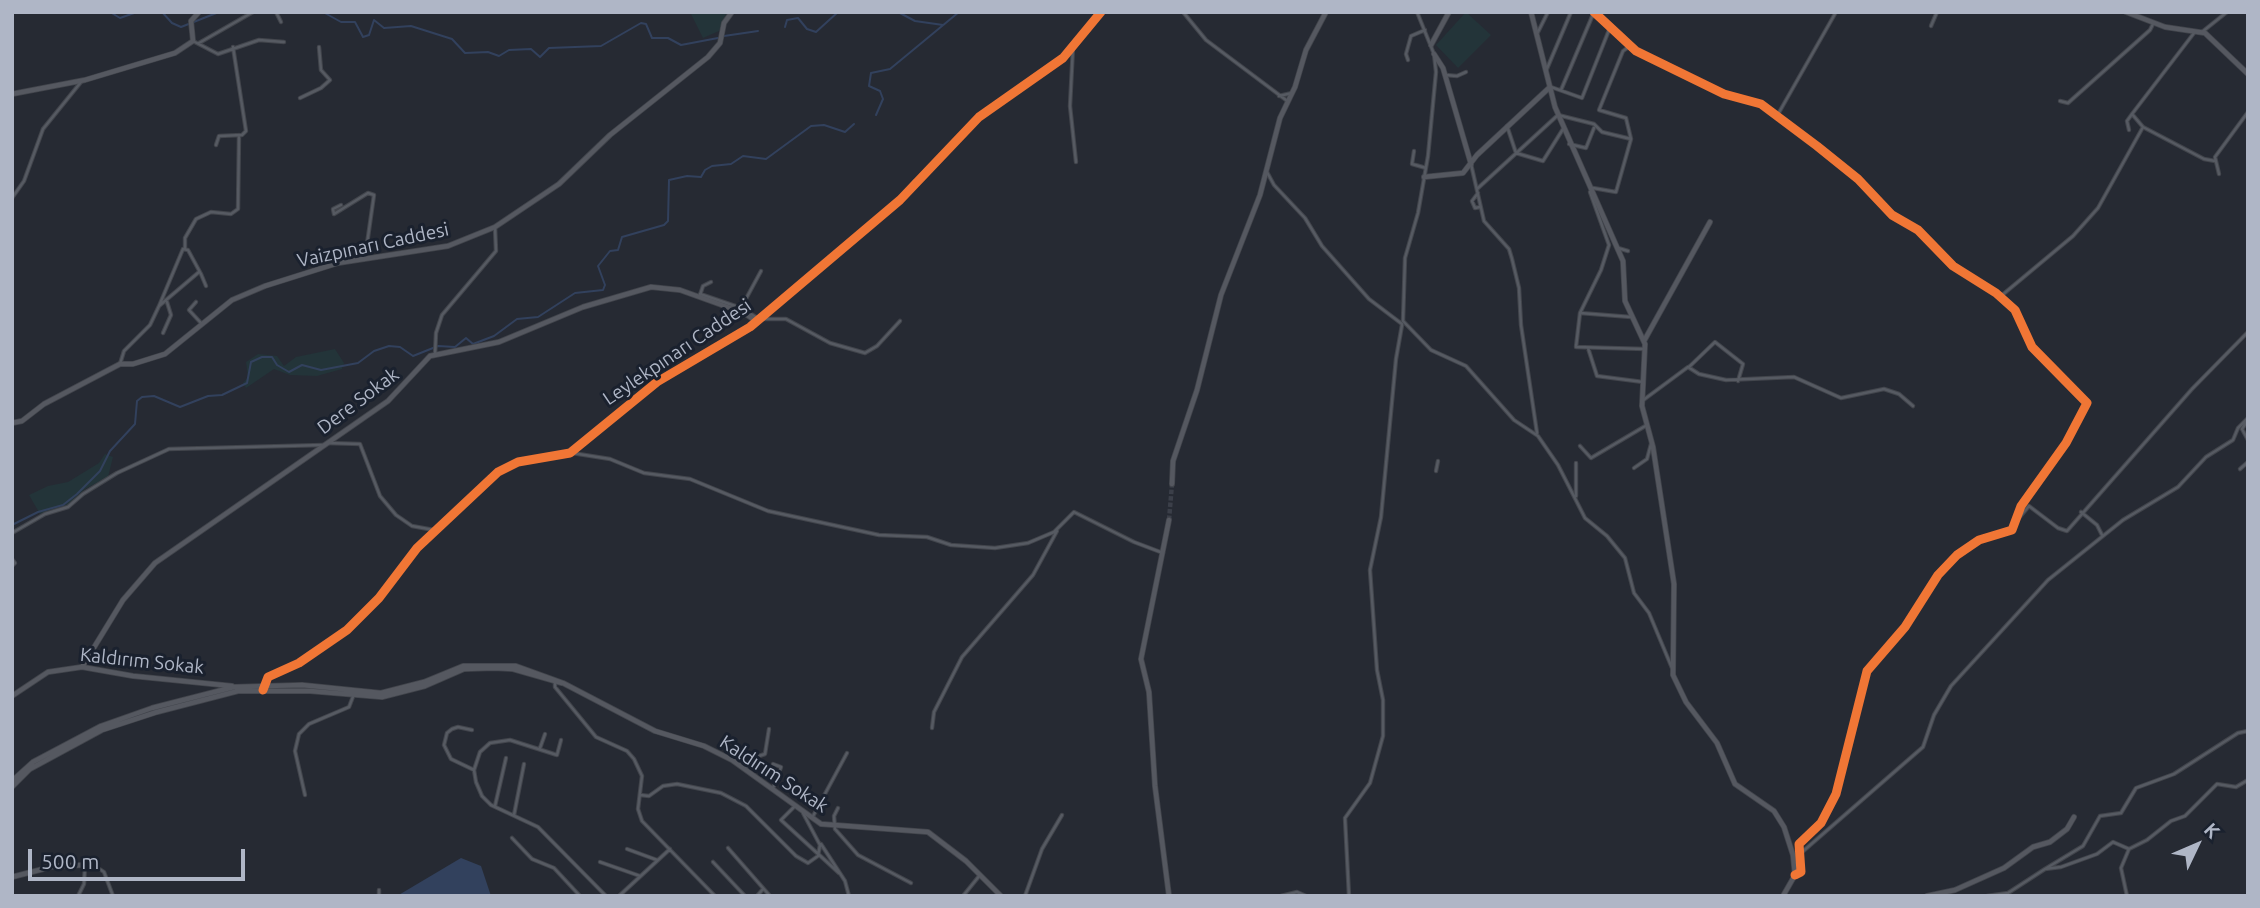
<!DOCTYPE html>
<meta charset="utf-8">
<style>
body{margin:0}
#map{position:relative;width:2260px;height:908px;overflow:hidden;background:#262a33;font-family:Ubuntu,sans-serif}
canvas{display:block}
.frame{position:absolute;inset:0;border:14px solid #afb6c6;pointer-events:none}
.north{position:absolute;left:2162px;top:810px;width:70px;height:70px;-webkit-text-stroke:5px #1a212e;paint-order:stroke;rotate:46deg;font-size:19px;font-weight:700;line-height:28px;text-align:center;color:#afb6c6}
.north::after{content:'';display:block;margin:auto;width:24px;height:32px;background:#afb6c6;clip-path:polygon(50% 0,100% 100%,50% 72%,0 100%)}
.scale{position:absolute;left:28px;top:849px;width:217px;height:32px;box-sizing:border-box;border:4px solid #afb6c6;border-top:0;padding-left:9px;font-size:21px;line-height:24px;white-space:nowrap;color:#afb6c6;-webkit-text-stroke:5px #1a212e;paint-order:stroke}
</style>
<div id="map">
<canvas width="2260" height="908"></canvas>
<div class="frame"></div>
<div class="north">K</div>
<div class="scale">500 m</div>
</div>
<script>
const g = document.querySelector('canvas').getContext('2d');
g.lineJoin = 'round';
function fill(path, color) { g.fillStyle = color; g.fill(path, 'evenodd'); }
const toPath = rows => new Path2D(rows.map(r => 'M' + r).join(''));
function strokePath(path, color, width, dash) { g.strokeStyle = color; g.lineWidth = width; g.lineCap = dash ? 'butt' : 'round'; g.setLineDash(dash || []); g.stroke(path); }
function drawText(font, color, halo, rows, align = 'center') {
  g.font = font + ' Ubuntu,sans-serif'; g.lineWidth = 6; g.setLineDash([]); g.textBaseline = 'middle'; g.strokeStyle = halo; g.fillStyle = color; for (const [text, x, y, turn = 0] of rows) {
    g.save(); g.translate(x, y); g.rotate((+turn || 0) * Math.PI / 180); g.textAlign = isNaN(turn) ? turn : align; if (halo) g.strokeText(text, 0, 0); g.fillText(text, 0, 0); g.restore();
  }
}
fill(toPath([
 [690,12,725,12,726,14,719,31,703,38],
 [1466,12,1491,35,1458,68,1436,45],
 [335,349,344,363,342,369,317,376,290,375,274,369,246,388,243,383,248,377,246,362,258,354,277,356,284,366,296,357],
 [105,454,113,457,108,477,85,489,68,505,40,514,29,495,48,486,68,482,99,463]
]), '#233439');
fill(toPath([
 [461,858,481,866,491,896,397,896]
]), '#32415d');
strokePath(toPath([
 [110,12,120,18,137,12],
 [162,12,172,23,181,27,219,12],
 [323,12,341,22,355,22,363,37,369,35,374,20,384,28,411,26,452,39,465,53,488,52,499,56,509,50,531,49,540,57,549,48,601,46,641,23,646,24,652,38,668,38,681,45,718,38],
 [898,12,915,21,943,25],
 [785,27,787,20,798,18,807,29,816,32,838,12],
 [724,36,758,31],
 [876,115,883,99,880,91,869,86,871,73,890,69,959,12],
 [12,525,38,512,63,505,77,494,100,471,110,451,135,424,137,401,142,397,154,396,180,407,208,396,222,395,247,383,251,362,262,357,272,357,277,365,289,372,302,365,321,370,358,363,374,351,389,346,400,347,413,356,438,346,455,347,466,338,473,344,494,336,517,319,538,317,575,293,603,290,605,285,598,266,610,251,618,250,622,237,664,225,668,221,669,180,687,176,701,177,705,170,712,166,731,164,743,156,766,159,811,126,824,125,845,132,854,124]
]), '#32415d', 2);
strokePath(toPath([
 [915,182,924,173],
 [1169,520,1172,484]
]), '#3b3f49', 4.5, [4.5, 2]);
const street = toPath([
 [276,12,281,22],
 [1183,12,1206,40,1286,100],
 [1417,12,1434,54,1436,72,1428,156,1418,213,1405,258,1403,321,1431,350,1466,366,1514,420,1538,436,1558,465,1585,518,1607,536,1625,558,1634,593,1649,613,1672,668],
 [1931,26,1937,12],
 [1538,32,1548,12],
 [2202,32,2227,12],
 [193,41,218,54,259,40,284,42],
 [199,43,253,12],
 [1073,47,1070,106,1076,162],
 [1408,60,1406,54,1411,36,1425,30],
 [1546,71,1571,12],
 [1445,75,1457,76,1466,72],
 [1551,87,1582,98,1611,25],
 [1561,90,1594,12],
 [1279,96,1292,93],
 [300,98,321,88,330,80,321,70,319,47],
 [2060,101,2068,103,2150,30,2153,24],
 [1777,116,1836,12],
 [1507,126,1516,153,1543,161,1563,129],
 [2143,127,2204,159,2215,161],
 [2129,130,2127,121,2132,114],
 [1569,144,1586,148,1594,128],
 [216,145,219,136,242,135,246,131,233,47],
 [1414,151,1412,164,1426,168],
 [1471,164,1484,221,1509,249,1512,259,1519,288,1521,325,1537,433],
 [1267,172,1274,185,1305,218,1322,246,1369,299,1402,324],
 [2219,174,2215,157,2248,112],
 [1593,188,1616,192,1631,139,1626,118,1599,110,1623,51,1630,46],
 [1477,189,1558,115,1594,124,1602,132,1631,139],
 [1590,192,1609,245,1601,270,1580,313,1576,347,1645,349],
 [1478,193,1472,201,1475,208,1480,207],
 [12,198,24,181,43,129,81,82],
 [341,205,333,209,334,214,368,193,374,195,365,258],
 [1618,248,1628,251],
 [185,249,185,238,196,219,211,212,231,214,238,209,239,135],
 [199,272,159,306,183,249,188,250,201,274,206,286],
 [700,294,741,308,759,319,786,319,830,343,865,353,877,346,900,321],
 [700,295,703,286,711,282],
 [2001,296,2073,236,2098,208,2143,127,2132,114,2194,33],
 [196,302,189,310,201,323],
 [741,308,761,271],
 [1580,313,1631,317],
 [163,333,171,315,167,302],
 [1588,348,1597,376,1643,382],
 [435,355,436,333,442,315,496,251,495,227],
 [120,364,124,351,150,325,159,306],
 [1689,367,1715,342,1743,364,1738,381],
 [1642,401,1688,367,1699,374,1726,380,1794,377,1841,398,1884,389,1899,394,1913,406],
 [2248,420,2242,429,2248,440],
 [327,443,360,444,380,496,396,515,412,526,434,530],
 [1580,446,1591,458,1647,425],
 [572,453,610,459,644,473,690,479,768,511,879,535,927,537,951,545,995,548,1028,543,1054,532,1074,512,1134,542,1163,553],
 [1634,468,1647,459,1651,444],
 [2240,469,2248,462],
 [1436,471,1438,461],
 [1576,496,1576,463],
 [2081,512,2097,525,2102,535],
 [2018,519,2029,506,2058,528,2067,531,2192,389,2248,332],
 [12,533,45,514,68,507,83,494,117,473,169,449,323,445],
 [12,559,15,563,12,566],
 [555,682,555,687,596,737,627,751,634,759,642,776,638,809,642,821,715,896],
 [932,728,934,712,962,657,1033,575,1057,531],
 [472,730,458,727,452,729,447,733,444,745,451,759,474,770],
 [561,740,557,755,510,740,490,743,480,752,474,770,476,782,482,796,491,805,538,827,606,896],
 [540,748,545,734],
 [773,764,781,767,773,788],
 [745,769,756,757,765,754,769,729],
 [305,795,295,751,299,734,309,724,349,707,354,694],
 [640,795,649,796,663,786,677,784,721,793,746,806,796,856,808,863,818,856,820,845,803,813],
 [495,806,506,758],
 [795,806,781,820,839,873],
 [838,808,834,816,835,829,858,855,911,883],
 [514,815,524,764],
 [812,818,847,753],
 [512,838,532,859,554,868,580,896],
 [821,844,845,881,849,896],
 [728,848,770,896],
 [627,849,657,860],
 [2129,849,2147,840,2171,821,2185,816,2217,784,2236,787,2248,780],
 [1801,853,1923,747,1934,715,1951,686,2048,580,2123,520,2178,487,2206,457,2233,440,2238,428,2248,418],
 [600,862,640,876],
 [713,862,745,896],
 [2045,869,2083,846,2100,816,2121,813,2136,788,2174,774,2238,733,2248,731],
 [78,896,84,884,85,865,92,864,104,872,113,896],
 [379,896,379,890],
 [619,896,670,849],
 [757,896,763,889],
 [963,896,980,875],
 [1025,896,1042,849,1062,815],
 [1281,896,1297,892,1306,896],
 [1349,896,1345,818,1370,783,1383,736,1383,700,1377,670,1370,570,1381,517,1396,359,1402,325],
 [1987,896,2008,893,2045,869,2061,867,2097,854,2113,842,2129,849,2121,868,2127,896]
]);
const secondary = toPath([
 [1531,12,1555,107,1623,261,1625,301,1645,344,1642,406,1653,447,1674,584,1673,675,1686,702,1717,743,1735,784,1774,811,1784,827,1793,855,1795,875,1783,896],
 [1594,12,1636,51,1724,94,1761,104,1817,146,1858,179,1892,215,1918,230,1953,266,1996,293,2015,310,2032,347,2087,403,2066,443,2021,506,2012,530,1979,540,1957,555,1938,575,1905,627,1867,671,1836,794,1821,823,1799,844,1801,872,1795,875],
 [2126,12,2165,27,2205,33,2248,74],
 [1431,45,1449,12],
 [1434,54,1443,68,1471,164],
 [12,94,85,80,175,53,193,41,191,21,199,12],
 [924,173,979,117,1063,58,1101,12],
 [1424,177,1463,173,1477,155,1550,87],
 [1644,341,1710,222],
 [12,423,22,421,44,404,120,364,133,364,165,354,232,300,265,286,338,263,448,246,495,227,559,184,610,135,708,57,720,43,724,23,732,12],
 [1172,484,1173,461,1197,390,1221,295,1260,195,1280,118,1295,87,1306,50,1326,12],
 [1169,520,1141,659,1149,692,1155,786,1169,896],
 [82,667,123,600,155,563,388,401,430,356,499,342,583,307,651,287,680,290,744,313,756,321],
 [263,690,268,677,299,663,347,630,379,598,417,548,498,472,518,462,565,455,579,446,657,382,750,327,900,200,915,182],
 [12,696,48,672,82,667,133,676,232,686],
 [12,781,33,762,101,726,152,708,234,687,302,685,381,693,424,682,463,666,516,666,563,683,655,731,704,746,732,760,821,824,928,832,966,861,1001,896],
 [12,787,30,769,102,730,157,712,238,691,310,691,382,697,425,686,464,669,494,668,513,669,562,683],
 [12,877,55,866,85,865],
 [1927,896,1955,890,2004,868,2033,847,2050,842,2067,829,2074,817]
]);
strokePath(street, '#42454c', 4.5);
strokePath(secondary, '#42454c', 6);
strokePath(street, '#565a62', 2.5);
strokePath(secondary, '#555860', 4.5);
strokePath(toPath([
 [1594,12,1636,51,1724,94,1761,104,1817,146,1858,179,1892,215,1918,230,1953,266,1996,293,2015,310,2032,347,2087,403,2066,443,2021,506,2012,530,1979,540,1957,555,1938,575,1905,627,1867,671,1836,794,1821,823,1799,844,1801,872,1795,875],
 [263,690,268,677,299,663,347,630,379,598,417,548,498,472,518,462,570,453,657,382,750,327,900,200,979,117,1063,58,1101,12]
]), '#f07635', 9);
drawText('19px', '#afb6c6', '#1a212e', [
 ["Vaizpınarı Caddesi",373,245,-12],
 ["Leylekpınarı Caddesi",677,352,-34],
 ["Dere Sokak",358,401,-37],
 ["Kaldırım Sokak",142,661,6],
 ["Kaldırım Sokak",774,774,33]
]);
</script>
